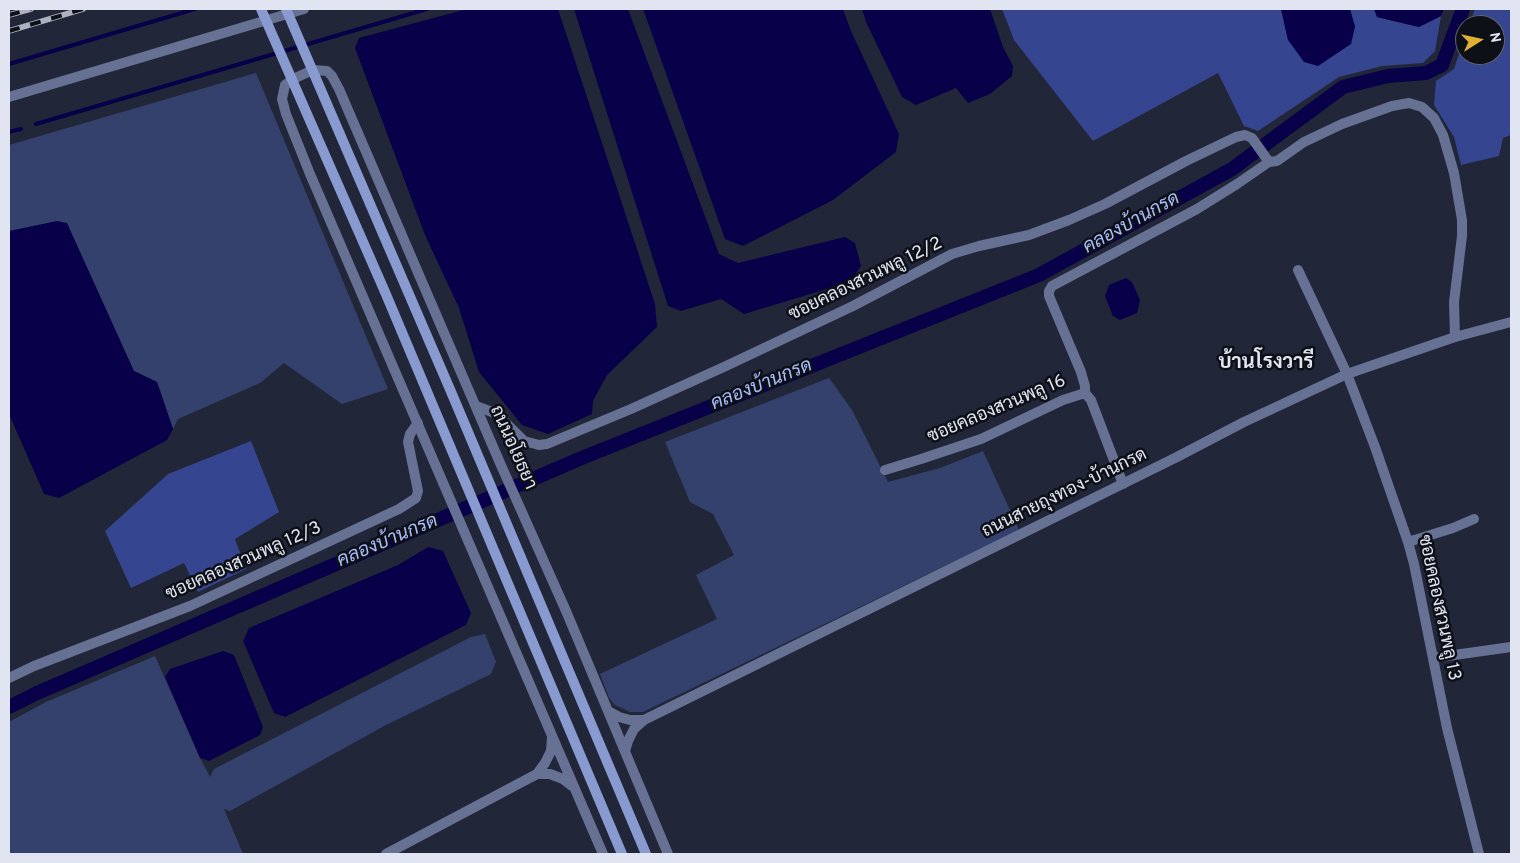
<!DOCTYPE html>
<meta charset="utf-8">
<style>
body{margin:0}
#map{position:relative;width:1520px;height:863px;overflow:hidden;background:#212739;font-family:Overpass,sans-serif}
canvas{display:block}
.frame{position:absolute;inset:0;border:10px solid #e1e5f1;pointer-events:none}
.north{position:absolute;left:1455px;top:15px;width:50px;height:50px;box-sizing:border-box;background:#0e1018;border:1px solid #62656f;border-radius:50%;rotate:80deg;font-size:14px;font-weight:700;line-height:20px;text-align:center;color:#e1e5f1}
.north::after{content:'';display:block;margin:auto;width:18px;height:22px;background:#e0b034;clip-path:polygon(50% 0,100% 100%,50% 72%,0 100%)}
</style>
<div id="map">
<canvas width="1520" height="863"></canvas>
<div class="frame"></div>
<div class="north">N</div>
</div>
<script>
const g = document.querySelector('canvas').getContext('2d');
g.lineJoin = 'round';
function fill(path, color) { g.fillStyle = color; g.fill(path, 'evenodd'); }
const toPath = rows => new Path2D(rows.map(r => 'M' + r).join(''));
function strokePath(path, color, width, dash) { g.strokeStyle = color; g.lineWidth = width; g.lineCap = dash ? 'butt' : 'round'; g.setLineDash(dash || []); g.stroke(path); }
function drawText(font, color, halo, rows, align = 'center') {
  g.font = font + ' Overpass,Sarabun,sans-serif'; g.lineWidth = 5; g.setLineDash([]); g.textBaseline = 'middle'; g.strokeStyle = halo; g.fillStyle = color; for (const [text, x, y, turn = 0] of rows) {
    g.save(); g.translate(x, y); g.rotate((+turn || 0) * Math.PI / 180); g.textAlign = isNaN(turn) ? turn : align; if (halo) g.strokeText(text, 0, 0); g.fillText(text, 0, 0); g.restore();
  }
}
fill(toPath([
 [256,73,388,389,342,404,284,363,260,383,178,419,173,429,157,382,134,371,9,231,9,145],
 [829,378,852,410,888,482,940,468,983,451,1019,530,643,712,630,712,615,705,609,698,600,674,717,619,696,575,734,555,713,514,690,502,665,442],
 [485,634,496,662,491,674,386,725,230,811,224,809,243,854,9,854,9,722,46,702,155,656,200,758,210,777,214,769,471,637]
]), '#35416d');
fill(toPath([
 [1002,9,1281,9,1288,40,1355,27,1350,9,1374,9,1377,17,1419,27,1441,16,1435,51,1423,63,1382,66,1339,77,1258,131,1244,126,1218,73,1093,141,1014,40],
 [1475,9,1511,9,1511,135,1503,138,1499,156,1461,165,1454,137,1434,105,1436,81,1454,69,1465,36,1465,55,1495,55,1495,25,1469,25],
 [251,441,279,512,235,539,246,569,198,592,184,563,131,588,105,531,168,474]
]), '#36458f');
fill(toPath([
 [467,9,558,9,655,304,657,327,607,375,593,401,592,414,548,434,522,425,479,372,459,308,425,235,355,48,359,38],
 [574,9,628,9,719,254,738,263,845,237,855,243,861,266,850,282,744,314,721,299,681,311,668,306],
 [643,9,843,9,851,31,899,134,896,152,833,200,743,246,725,239],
 [862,9,990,9,1003,47,1013,66,1012,76,990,94,968,103,956,88,916,105,902,97,866,22],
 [1281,9,1350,9,1355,27,1351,44,1318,66,1304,62,1288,40],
 [1374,9,1444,9,1441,16,1419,27,1377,17],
 [57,221,67,223,134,371,157,382,173,429,167,440,59,498,44,494,9,414,9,231],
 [1126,278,1132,282,1140,300,1137,313,1120,320,1113,316,1105,296,1109,285],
 [428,547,443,551,471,613,466,625,285,717,274,713,243,641,249,628,398,565],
 [223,651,234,655,263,727,260,735,209,761,200,758,165,677,170,669]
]), '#080049');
strokePath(toPath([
 [9,64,195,9],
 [36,124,427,9],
 [9,132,21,129]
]), '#080049', 4);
strokePath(toPath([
 [9,707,37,693,584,457,1039,275,1232,169,1343,87,1388,76,1426,73,1442,65,1463,9]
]), '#080049', 14);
strokePath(toPath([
 [9,97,304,9],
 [1298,270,1347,374,1375,447,1408,542,1414,564,1447,728,1479,854],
 [1085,393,1085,386,1081,372,1049,296,1049,291,1052,286,1197,209,1237,184,1269,162,1277,161,1304,142,1342,124,1392,106,1409,103,1422,107,1434,118,1443,135,1454,173,1462,220,1462,236,1454,302,1455,337],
 [476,406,492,412,503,420,524,441,539,445,547,444,631,409,726,366,853,306,952,254,979,246,1029,235,1069,220,1105,204,1186,161,1236,137,1245,135,1252,138,1269,162],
 [885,470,921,459,981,439,1063,400,1085,393,1091,400,1123,484],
 [1408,542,1453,528,1474,519],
 [1433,658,1511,647],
 [9,678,34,666,190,606,399,509,416,498,418,491,408,442,410,434,418,423]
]), '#667193', 10);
strokePath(toPath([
 [608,711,619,717,630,720,644,720],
 [625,751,628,741,634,729,644,720,1175,458,1244,422,1347,374,1455,337,1511,322],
 [537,774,550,774,563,779,572,786],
 [386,854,537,774,545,763,551,751,552,737],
 [603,854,310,174,286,114,282,99,285,85,293,79,304,74,313,70,327,71,332,76,339,89,500,463,566,611,668,854]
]), '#667193', 10);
strokePath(toPath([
 [261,9,385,292,622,854],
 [286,9,452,394,646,854]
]), '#899ad1', 10);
const rail = toPath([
 [9,15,31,9],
 [9,31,83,9]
]);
strokePath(rail, '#adb2c0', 5.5);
strokePath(rail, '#0e1018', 4, [11]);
drawText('18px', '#e1e5f1', '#0e1018', [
 ["ซอยคลองสวนพลู 12/2",866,280,-26],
 ["ซอยคลองสวนพลู 16",997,410,-23],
 ["ถนนอโยธยา",512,448,66],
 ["ถนนสายถุงทอง-บ้านกรด",1065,494,-26],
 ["ซอยคลองสวนพลู 12/3",244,562,-24],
 ["ซอยคลองสวนพลู 13",1438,608,78]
]);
drawText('italic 19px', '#a9bdfb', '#0e1018', [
 ["คลองบ้านกรด",1132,224,-29],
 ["คลองบ้านกรด",762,386,-22],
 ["คลองบ้านกรด",388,542,-23]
]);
drawText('bold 20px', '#e1e5f1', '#0e1018', [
 ["บ้านโรงวารี",1266,364]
]);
</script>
